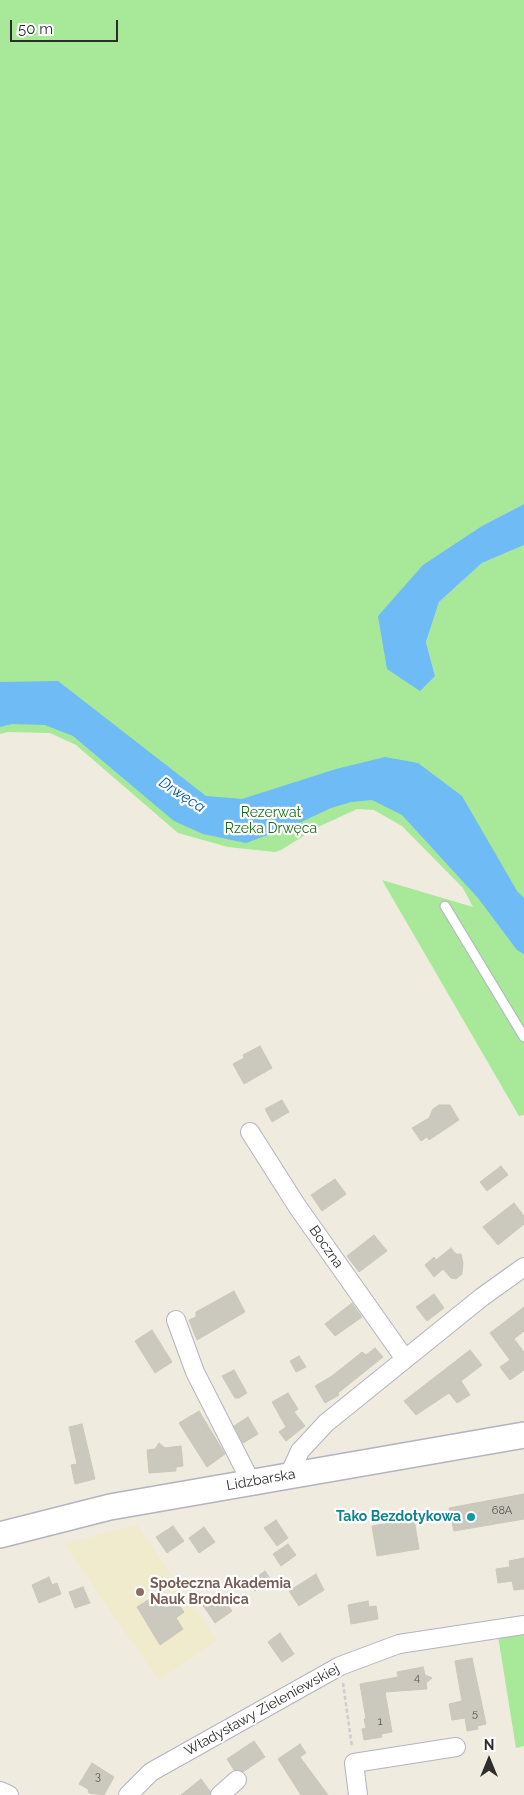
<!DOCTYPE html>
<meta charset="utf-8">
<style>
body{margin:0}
#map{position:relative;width:524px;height:1795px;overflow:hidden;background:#efebdf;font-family:Raleway,sans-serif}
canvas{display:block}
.north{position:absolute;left:464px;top:1735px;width:50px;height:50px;-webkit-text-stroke:4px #fff;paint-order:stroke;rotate:0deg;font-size:14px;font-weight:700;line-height:20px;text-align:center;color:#2d2d2d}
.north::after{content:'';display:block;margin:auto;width:18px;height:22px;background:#2d2d2d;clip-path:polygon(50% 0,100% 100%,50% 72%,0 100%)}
.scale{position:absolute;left:10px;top:20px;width:108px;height:22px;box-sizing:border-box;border:2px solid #2d2d2d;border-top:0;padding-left:6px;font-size:15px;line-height:18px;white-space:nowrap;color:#2d2d2d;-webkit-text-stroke:4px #fff;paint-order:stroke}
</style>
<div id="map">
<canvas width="524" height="1795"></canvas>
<div class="north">N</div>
<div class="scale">50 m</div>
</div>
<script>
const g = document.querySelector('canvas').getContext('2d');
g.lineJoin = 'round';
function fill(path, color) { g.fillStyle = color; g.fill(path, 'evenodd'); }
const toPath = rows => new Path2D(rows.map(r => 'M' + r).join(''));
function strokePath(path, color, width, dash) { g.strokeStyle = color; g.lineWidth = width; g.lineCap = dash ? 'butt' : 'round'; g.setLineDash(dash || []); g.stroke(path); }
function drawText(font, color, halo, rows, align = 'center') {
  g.font = font + ' Raleway,sans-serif'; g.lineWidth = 4.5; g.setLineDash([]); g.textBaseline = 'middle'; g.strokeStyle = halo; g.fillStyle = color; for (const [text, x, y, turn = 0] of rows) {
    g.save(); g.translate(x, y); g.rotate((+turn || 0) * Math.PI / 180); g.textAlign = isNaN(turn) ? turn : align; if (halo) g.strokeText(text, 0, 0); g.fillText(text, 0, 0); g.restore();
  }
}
fill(toPath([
 [137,1525,217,1640,159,1681,64,1544]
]), '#f1ebce');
fill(toPath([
 [0,0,524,0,524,504,482,526,378,616,435,676,426,642,439,602,482,563,524,545,524,1115,519,1116,382,880,473,907,463,888,402,826,374,810,357,809,318,827,281,850,275,852,228,847,178,833,76,745,50,733,8,732,0,734],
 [524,1632,524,1746,516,1748,498,1636]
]), '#a7e899');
fill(toPath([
 [524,504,524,545,482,563,439,602,426,642,435,676,420,691,387,669,378,616,423,565,482,526],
 [58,681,206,796,242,799,336,769,385,757,418,763,462,796,517,891,524,898,524,954,517,950,478,898,402,815,372,800,351,802,331,808,297,824,246,843,203,834,174,821,73,736,45,725,12,724,0,727,0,682]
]), '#6ebbf5');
const building = toPath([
 [260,1046,272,1068,244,1084,233,1064,244,1058,243,1055,260,1046],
 [282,1100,289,1112,272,1122,265,1109,282,1100],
 [439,1105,450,1105,459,1120,429,1140,427,1137,421,1141,412,1128,429,1118,433,1109,439,1105],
 [501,1166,508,1175,487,1191,480,1182,501,1166],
 [335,1179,346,1194,322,1211,311,1195,335,1179],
 [514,1203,524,1216,524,1224,498,1245,483,1227,514,1203],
 [374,1235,387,1251,359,1272,347,1256,374,1235],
 [451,1248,456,1254,461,1254,463,1263,462,1274,456,1279,451,1278,443,1269,434,1277,425,1265,434,1257,436,1260,451,1248],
 [234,1291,245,1312,197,1340,189,1320,196,1317,196,1312,234,1291],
 [434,1294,444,1308,427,1321,416,1307,434,1294],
 [352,1303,362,1317,335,1336,325,1324,352,1303],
 [524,1307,524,1331,514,1339,524,1352,524,1370,510,1380,500,1367,510,1360,490,1333,524,1307],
 [152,1330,172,1362,155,1373,135,1341,152,1330],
 [375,1348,383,1357,338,1393,339,1395,325,1403,315,1386,332,1376,362,1352,366,1355,375,1348],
 [470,1350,482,1365,461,1381,470,1395,457,1403,449,1393,416,1415,404,1401,470,1350],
 [299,1356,306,1367,296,1372,290,1361,299,1356],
 [234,1370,247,1393,239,1398,235,1398,222,1376,234,1370],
 [288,1393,298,1409,294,1412,305,1426,286,1441,279,1432,286,1427,272,1402,288,1393],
 [199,1411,225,1454,207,1467,179,1423,199,1411],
 [248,1417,258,1434,243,1443,234,1426,248,1417],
 [82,1424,95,1479,75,1484,71,1465,77,1464,69,1427,82,1424],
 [159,1443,165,1448,181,1446,183,1466,176,1467,176,1471,149,1473,147,1450,155,1449,159,1443],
 [524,1494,524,1519,454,1531,449,1508,524,1494],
 [414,1519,419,1549,377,1556,372,1526,414,1519],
 [276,1520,288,1538,277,1546,264,1528,276,1520],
 [173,1526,184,1541,167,1553,156,1537,173,1526],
 [204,1527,215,1542,199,1553,189,1538,204,1527],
 [288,1544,296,1555,281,1566,273,1554,288,1544],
 [524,1558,524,1589,514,1590,512,1581,498,1583,496,1569,510,1567,509,1561,524,1558],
 [265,1571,271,1580,255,1591,248,1583,265,1571],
 [316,1574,324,1590,299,1606,289,1591,316,1574],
 [49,1577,52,1585,57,1583,61,1594,39,1603,32,1585,49,1577],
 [83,1587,90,1603,75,1608,69,1592,83,1587],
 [219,1592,232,1611,215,1623,202,1604,219,1592],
 [156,1595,166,1608,176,1601,184,1612,176,1618,183,1629,160,1645,137,1607,156,1595],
 [368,1601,369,1607,376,1606,378,1619,351,1624,348,1605,368,1601],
 [280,1633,294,1654,282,1662,268,1642,280,1633],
 [472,1658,486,1724,477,1726,478,1729,467,1731,465,1718,452,1720,449,1704,462,1701,455,1661,472,1658],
 [423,1667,425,1675,432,1678,426,1683,427,1689,385,1692,392,1732,381,1734,382,1737,364,1740,362,1729,366,1728,364,1719,366,1719,360,1684,398,1677,397,1672,423,1667],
 [254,1741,265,1757,243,1772,234,1770,227,1759,254,1741],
 [300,1744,306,1753,300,1757,328,1795,301,1795,278,1759,300,1744],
 [92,1763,114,1777,104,1795,89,1793,88,1789,79,1784,92,1763],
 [201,1779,210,1791,210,1795,181,1795,201,1779]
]);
fill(building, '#cbc9bd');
strokePath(building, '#cbc7b8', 1);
const service = toPath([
 [445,906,524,1037]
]);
const minor = toPath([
 [250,1132,297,1206,405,1359],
 [176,1320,195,1372,251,1482],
 [289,1475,300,1451,326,1423,482,1297,524,1267],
 [0,1791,9,1795],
 [128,1795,151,1772,340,1666,399,1644,524,1625],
 [220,1795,237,1780],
 [358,1795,354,1763,456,1747]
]);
const secondary = toPath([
 [0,1535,110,1507,524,1435]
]);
strokePath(service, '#b3b3c1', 11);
strokePath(minor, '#b3b3c1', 20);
strokePath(secondary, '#b3b3c1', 28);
strokePath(toPath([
 [343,1683,352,1747]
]), '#cdcdcd', 2.5, [4, 2.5]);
strokePath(service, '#fff', 9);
strokePath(minor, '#fff', 18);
strokePath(secondary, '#fff', 25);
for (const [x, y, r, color] of [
 [471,1517,5,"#0f9aa8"],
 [140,1592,5,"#8d6e63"]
]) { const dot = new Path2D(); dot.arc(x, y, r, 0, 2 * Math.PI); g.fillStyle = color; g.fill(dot); strokePath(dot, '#fff', 2); }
drawText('11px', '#545451', null, [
 ["68A",502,1511],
 ["4",417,1678],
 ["5",475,1714],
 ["1",380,1722],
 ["3",98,1777]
]);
drawText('14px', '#1b7017', '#fff', [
 ["Rezerwat",271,813],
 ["Rzeka Drwęca",271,829]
]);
drawText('14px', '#2d2d2d', '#fff', [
 ["Boczna",326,1247,55],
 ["Lidzbarska",261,1480,-10],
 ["Władysławy Zieleniewskiej",262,1710,-29]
]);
drawText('bold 14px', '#0d838f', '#fff', [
 ["Tako Bezdotykowa",461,1517]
], 'right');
drawText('bold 14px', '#785e54', '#fff', [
 ["Społeczna Akademia",150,1584],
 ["Nauk Brodnica",150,1600]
], 'left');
drawText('italic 15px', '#0656a8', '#fff', [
 ["Drwęca",182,795,33]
]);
</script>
